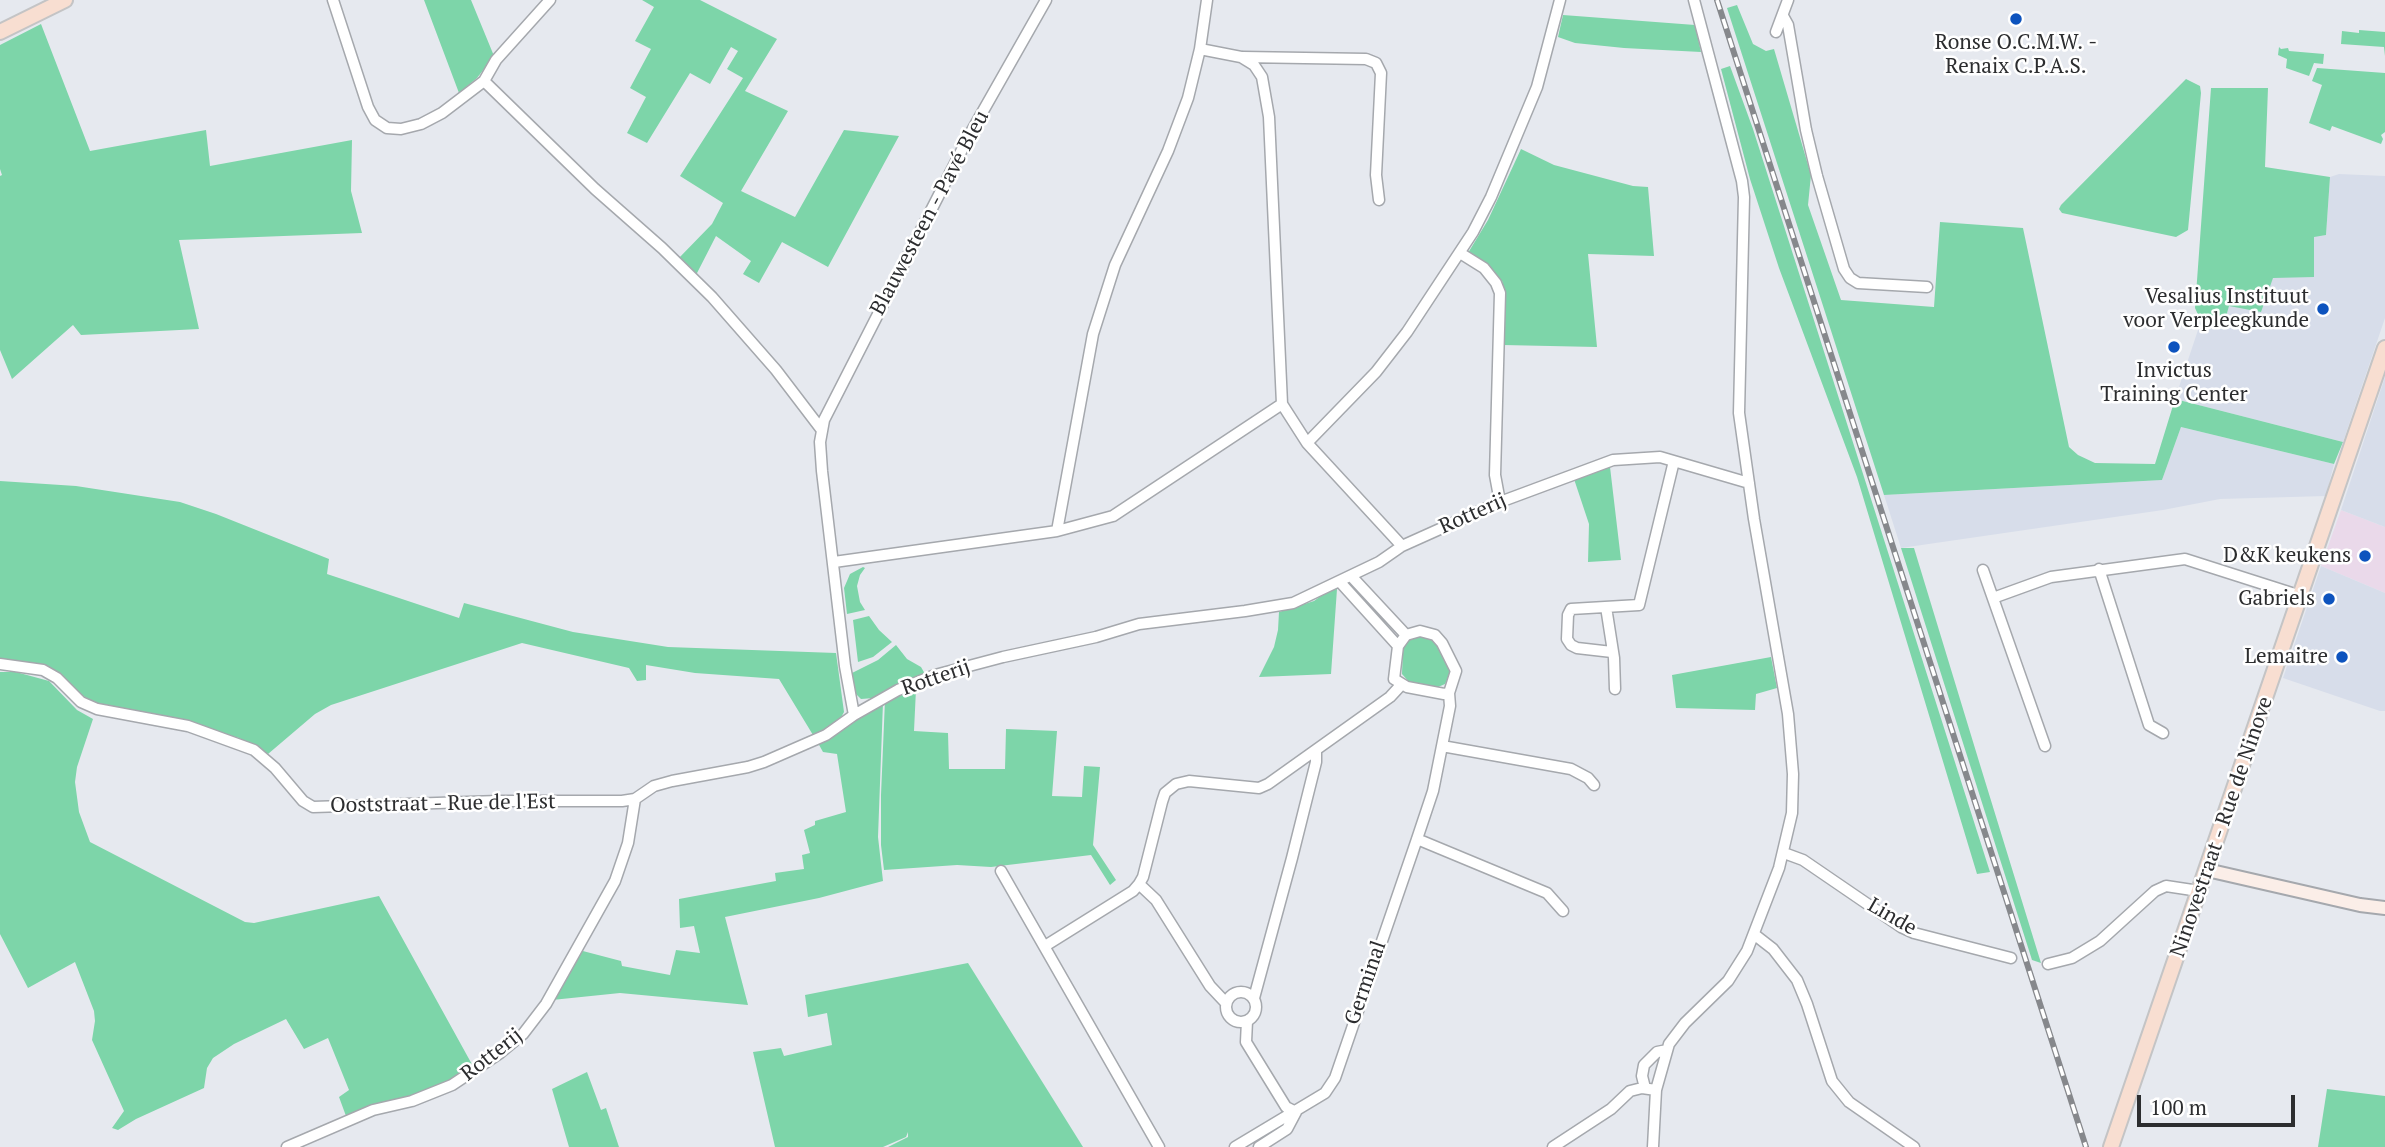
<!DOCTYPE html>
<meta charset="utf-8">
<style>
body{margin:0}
#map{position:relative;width:2385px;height:1147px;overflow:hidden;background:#e6e9ef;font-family:"PT Serif",serif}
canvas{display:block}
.scale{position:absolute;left:2137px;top:1095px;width:158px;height:32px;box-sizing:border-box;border:4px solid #2c2d2f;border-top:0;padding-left:9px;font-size:21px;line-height:24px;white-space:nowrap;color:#2c2d2f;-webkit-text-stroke:5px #fff;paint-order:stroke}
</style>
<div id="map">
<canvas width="2385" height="1147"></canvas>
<div class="scale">100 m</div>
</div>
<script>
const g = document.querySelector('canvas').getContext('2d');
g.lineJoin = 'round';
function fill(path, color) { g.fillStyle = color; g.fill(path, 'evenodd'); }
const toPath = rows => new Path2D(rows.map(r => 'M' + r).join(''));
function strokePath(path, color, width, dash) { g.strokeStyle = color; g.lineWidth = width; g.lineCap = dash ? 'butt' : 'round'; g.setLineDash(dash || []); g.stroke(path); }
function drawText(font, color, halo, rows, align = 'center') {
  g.font = font + ' "PT Serif",serif'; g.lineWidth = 5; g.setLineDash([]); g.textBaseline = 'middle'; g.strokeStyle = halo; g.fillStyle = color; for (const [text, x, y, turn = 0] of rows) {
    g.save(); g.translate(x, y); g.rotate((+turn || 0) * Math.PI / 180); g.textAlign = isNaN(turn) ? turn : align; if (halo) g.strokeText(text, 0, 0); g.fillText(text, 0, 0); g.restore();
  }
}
fill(toPath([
 [2341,510,2385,527,2385,593,2321,566]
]), '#ead9ea');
fill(toPath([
 [2339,174,2385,176,2385,318,2343,442,2175,399,2201,321,2222,327,2229,306,2273,278,2314,236,2326,235,2330,177],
 [2385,377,2385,527,2341,510],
 [2181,427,2334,464,2326,496,2220,499,2163,510,1901,548,1884,495,2162,480],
 [2321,566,2385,593,2385,711,2380,711,2283,678]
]), '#d7ddea');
fill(toPath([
 [424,0,471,0,494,56,477,78,459,93],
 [642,0,700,0,777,39,745,91,788,111,741,191,795,217,844,130,899,136,828,267,782,242,759,283,743,274,751,261,716,236,696,275,678,259,712,224,723,203,680,176,743,78,727,69,738,51,731,47,710,84,690,73,647,143,627,133,646,97,630,88,651,49,635,41,654,7],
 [1737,5,1753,44,1766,51,1774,49,1811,175,1808,205,1841,300,1934,307,1940,222,2023,228,2069,447,2078,455,2095,463,2155,464,2175,399,2343,442,2334,464,2181,427,2162,480,1884,495,1727,8],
 [1563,15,1695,25,1701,52,1624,48,1575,43,1558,37],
 [41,24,90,151,206,130,210,166,352,140,351,191,362,233,179,240,199,329,81,335,73,325,12,379,0,350,0,176,2,175,0,169,0,45],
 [2359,30,2385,32,2385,56,2384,47,2341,44,2342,31,2359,33],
 [2279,47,2281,49,2288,48,2289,51,2324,54,2323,64,2314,63,2309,76,2286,68,2287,59,2278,55],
 [1730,66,1753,129,1990,872,1977,874,1857,477,1779,268,1750,179,1721,69],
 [2317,68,2385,73,2385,132,2381,135,2383,139,2381,144,2332,126,2330,131,2309,123,2322,85,2312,81],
 [2186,79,2200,86,2201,93,2188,230,2176,237,2062,213,2059,209,2061,205],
 [2211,88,2268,88,2265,167,2330,177,2326,235,2314,237,2314,277,2273,278,2261,312,2229,306,2223,327,2201,321,2195,308],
 [1521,149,1554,165,1633,186,1648,187,1654,256,1588,254,1597,347,1503,345,1504,288,1502,281,1468,253,1488,220],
 [1610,467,1621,560,1588,562,1589,524,1574,479],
 [0,481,76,486,180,502,216,514,329,559,327,574,459,618,464,603,573,632,668,647,836,653,844,712,838,723,829,729,813,735,779,679,695,673,646,665,646,680,637,681,629,668,522,643,331,705,315,714,268,754,239,738,188,723,104,707,81,695,60,674,43,667,30,663,0,661],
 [1914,548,1981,768,2041,963,2032,960,1901,548],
 [863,567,865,568,860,575,857,586,860,602,865,610,847,614,844,588,850,574],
 [1337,589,1331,674,1259,677,1274,647,1278,630,1279,612,1314,601,1329,590],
 [869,616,879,630,892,642,873,657,858,662,853,620],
 [1420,636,1427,637,1434,641,1450,667,1451,673,1445,684,1438,687,1409,682,1402,674,1403,646,1409,638],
 [896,645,907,659,921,667,925,674,874,698,861,699,855,693,852,673,878,660],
 [1771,657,1777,688,1756,694,1755,710,1676,708,1672,675],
 [0,672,16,672,49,681,77,710,93,719,77,767,75,782,79,812,90,842,245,922,254,923,379,896,474,1068,440,1088,346,1116,339,1097,349,1090,328,1038,304,1049,286,1019,234,1044,213,1058,207,1068,204,1088,136,1119,118,1130,112,1128,124,1111,92,1040,95,1021,94,1011,75,962,28,988,0,934],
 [916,689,914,731,948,733,949,769,1005,769,1006,729,1057,731,1052,796,1082,797,1084,766,1100,767,1093,845,1116,880,1110,885,1091,855,991,867,957,865,884,870,881,845,881,795,885,700],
 [883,702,878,837,883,881,819,898,725,917,748,1005,620,993,552,1000,579,950,621,961,622,966,670,975,676,950,700,953,694,926,680,928,679,899,776,881,775,873,804,869,802,855,810,853,804,830,815,825,815,821,846,812,837,754,823,752,818,743],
 [968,963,1083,1147,888,1147,908,1137,908,1132,906,1137,883,1147,775,1147,753,1052,781,1048,784,1056,832,1045,827,1013,808,1017,805,995],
 [587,1072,601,1110,606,1108,619,1147,569,1147,552,1089],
 [2327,1089,2385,1096,2385,1147,2318,1147]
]), '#7dd5a9');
const minor = toPath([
 [333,0,368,107,375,120,387,128,401,129,421,124,442,113,484,81,496,60,550,0],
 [1783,16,1788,25,1806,130,1817,176,1844,269,1850,278,1858,283,1927,287],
 [1776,32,1788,0],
 [1200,49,1241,57,1254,65,1262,77,1269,117,1282,404,1307,443,1402,546],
 [1243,57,1366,59,1376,63,1381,73,1376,175,1379,200],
 [484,81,595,189,662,248,712,297,776,370,821,429],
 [1460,253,1484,268,1496,283,1500,293,1495,475,1500,502],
 [1307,443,1376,372,1407,332,1473,232,1491,197,1537,87,1560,0],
 [1057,531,1093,334,1115,265,1168,151,1188,98,1200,49,1207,0],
 [834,562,1057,531,1113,516,1282,404],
 [2099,569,2149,725,2163,733],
 [1983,570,2045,746],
 [1352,577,1406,635],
 [1340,582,1398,646],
 [1993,598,2051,577,2185,559,2301,596],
 [1606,607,1614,658,1615,689],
 [1612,652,1577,648,1571,645,1567,639,1568,615,1571,609,1639,605,1674,461],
 [0,664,43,670,57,678,81,702,97,709,188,726,254,750,275,768,303,801,313,807,499,801,622,801,635,799,654,786,672,781,748,767,764,762,826,735,854,715,898,690,935,675,1003,657,1096,637,1139,624,1245,611,1293,603,1379,562,1402,546,1500,502,1613,460,1660,457,1749,483],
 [854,715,845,666,822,471,820,442,824,420,970,134,1046,0],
 [1442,746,1571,769,1588,778,1594,785],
 [1417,839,1547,893,1563,911],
 [1784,853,1803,860,1901,927,1914,933,2011,958],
 [1001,871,1159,1147],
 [1139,884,1156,900,1210,986,1226,1003],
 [1755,935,1773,949,1797,980,1807,1004,1832,1081,1849,1102,1914,1147],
 [1045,946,1133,891,1139,884,1143,877,1162,802,1165,793,1176,784,1189,781,1259,788,1268,784,1390,697,1402,684],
 [2048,964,2072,958,2100,941,2155,891,2166,886,2199,891],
 '1226 1007a15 15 0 1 1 30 0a15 15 0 1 1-30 0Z',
 [1254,998,1292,858,1316,762,1316,750],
 [1247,1021,1246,1042,1286,1107,1296,1112],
 [1645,1088,1642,1076,1644,1065,1657,1052,1667,1050],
 [287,1147,373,1110,412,1101,452,1085,500,1053,523,1034,546,1004,615,881,628,843,635,799],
 [1235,1147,1325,1093,1335,1078,1417,839,1433,791,1450,706,1449,693,1456,671,1442,643,1435,635,1420,631,1406,635,1398,646,1394,679,1407,687,1444,694,1449,693],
 [1259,1147,1287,1129,1296,1112],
 [1553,1147,1611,1109,1630,1091,1642,1088,1656,1090],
 [1653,1147,1656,1090,1669,1044,1685,1023,1728,981,1747,951,1779,868,1792,813,1793,774,1788,714,1754,519,1739,413,1744,197,1742,181,1694,0]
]);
const secondary = toPath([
 [2207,870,2360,905,2385,908]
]);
const primary = toPath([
 [0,32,65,0],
 [2111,1147,2385,348]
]);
strokePath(minor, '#a5a8ad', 13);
strokePath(secondary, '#a5a8ad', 16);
strokePath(primary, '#c4c4c5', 18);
strokePath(minor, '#fff', 10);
strokePath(secondary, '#fbeee8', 12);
strokePath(primary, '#f8ded1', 14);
const rail = toPath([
 [1717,0,2086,1147]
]);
strokePath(rail, '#86888c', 6);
strokePath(rail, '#fff', 3.5, [10]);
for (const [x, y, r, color] of [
 [2016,19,7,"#0d53be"],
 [2323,309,7,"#0d53be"],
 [2174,347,7,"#0d53be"],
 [2365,556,7,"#0d53be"],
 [2329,599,7,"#0d53be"],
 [2342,657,7,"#0d53be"]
]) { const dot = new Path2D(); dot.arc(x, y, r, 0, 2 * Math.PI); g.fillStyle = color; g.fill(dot); strokePath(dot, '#fff', 2.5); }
drawText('21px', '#2c2d2f', '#fff', [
 ["Ronse O.C.M.W. -",2016,43,"center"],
 ["Renaix C.P.A.S.",2016,67,"center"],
 ["Vesalius Instituut",2309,297],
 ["voor Verpleegkunde",2309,321],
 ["Invictus",2174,371,"center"],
 ["Training Center",2174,395,"center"],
 ["D&K keukens",2351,556],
 ["Gabriels",2315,599],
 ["Lemaitre",2328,657]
], 'right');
drawText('21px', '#2c2d2f', '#fff', [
 ["Blauwesteen - Pavé Bleu",930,213,-62],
 ["Rotterij",1473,514,-24],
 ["Rotterij",936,678,-19],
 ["Ooststraat - Rue de l'Est",443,804,-1],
 ["Ninovestraat - Rue de Ninove",2222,827,-71],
 ["Linde",1892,917,30],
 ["Germinal",1366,983,-71],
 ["Rotterij",492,1055,-38]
]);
</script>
